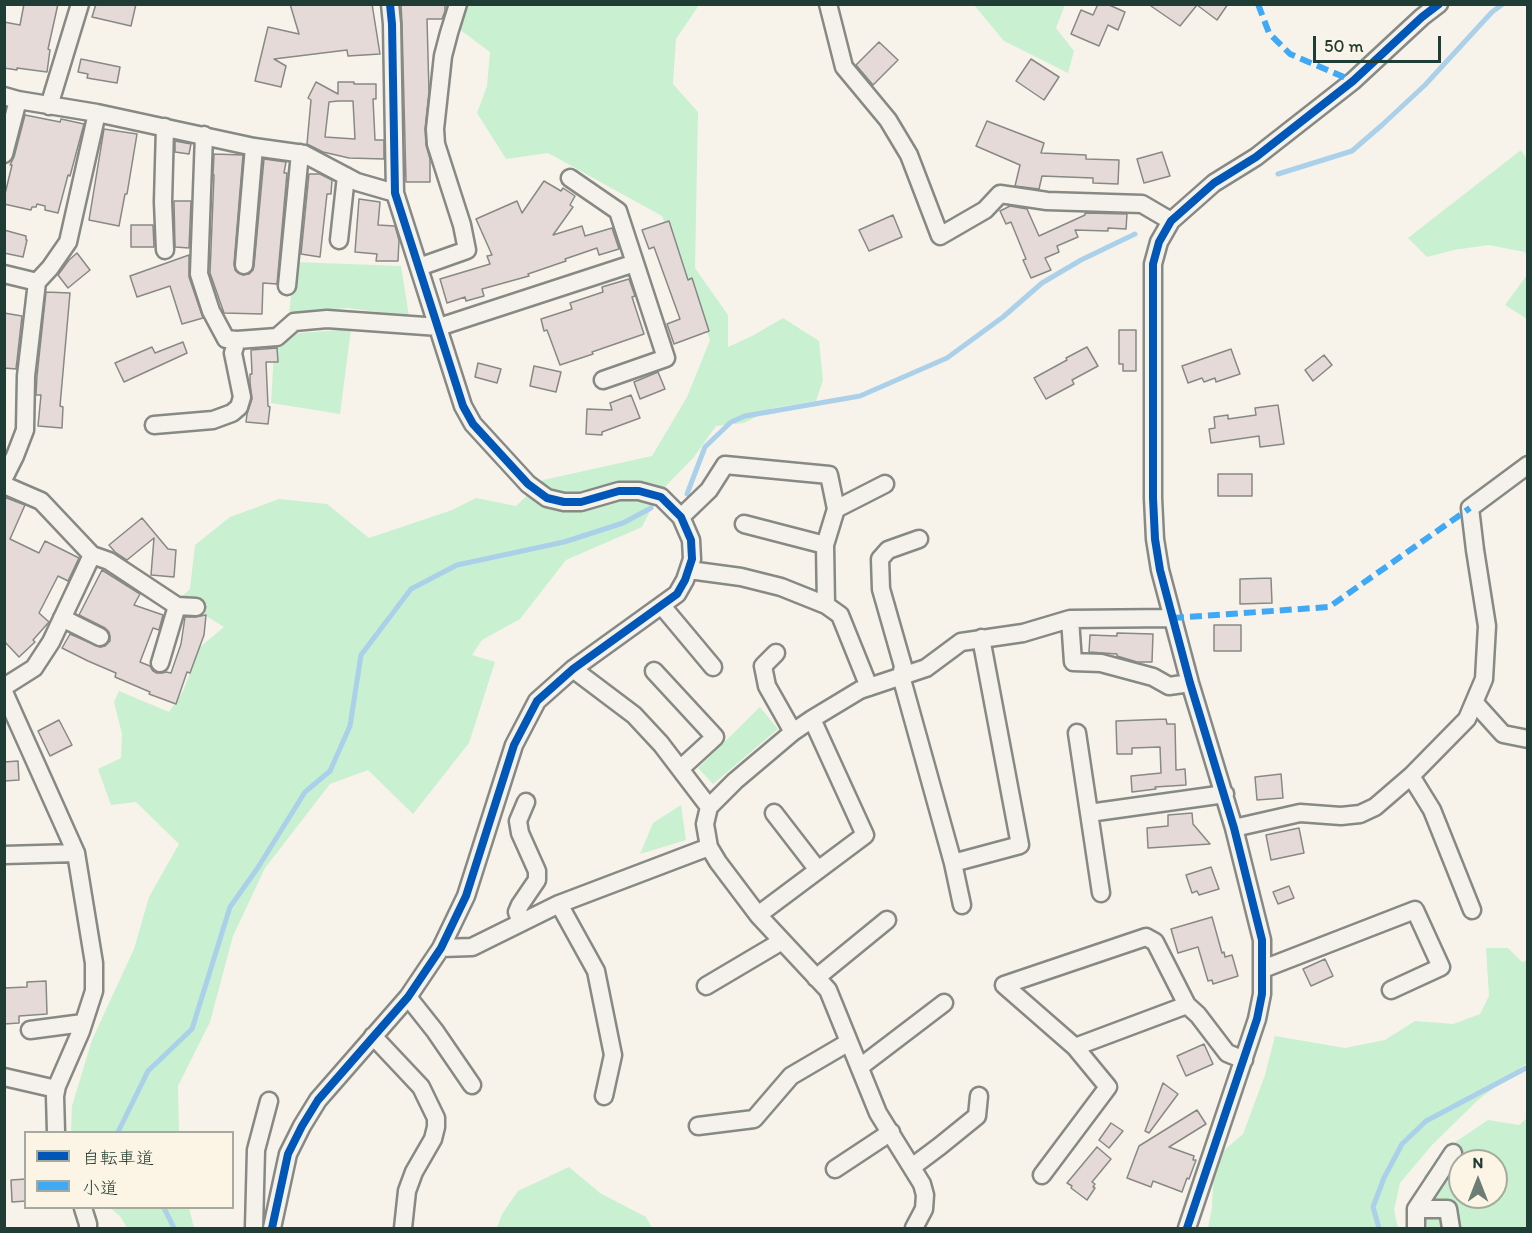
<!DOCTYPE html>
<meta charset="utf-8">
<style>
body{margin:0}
#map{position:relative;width:1532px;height:1233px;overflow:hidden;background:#f7f3ea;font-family:Itim,"Klee One",sans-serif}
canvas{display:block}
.frame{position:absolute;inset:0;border:6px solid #1f3d34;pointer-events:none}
.legend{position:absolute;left:24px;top:1131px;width:210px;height:78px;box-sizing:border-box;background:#fcf5e5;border:2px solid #a4ab9e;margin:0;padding:8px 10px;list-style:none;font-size:18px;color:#1f3d34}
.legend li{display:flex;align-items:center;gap:12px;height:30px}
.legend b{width:30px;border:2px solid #a4ab9e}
.north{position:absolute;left:1448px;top:1149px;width:60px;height:60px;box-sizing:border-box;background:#fcf5e5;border:2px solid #a4ab9e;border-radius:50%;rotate:0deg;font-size:16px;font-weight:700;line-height:24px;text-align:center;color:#1f3d34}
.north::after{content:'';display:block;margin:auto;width:21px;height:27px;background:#6b7d74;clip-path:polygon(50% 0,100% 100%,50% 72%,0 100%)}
.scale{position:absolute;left:1313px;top:36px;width:128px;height:27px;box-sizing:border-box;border:3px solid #1f3d34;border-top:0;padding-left:8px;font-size:18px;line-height:21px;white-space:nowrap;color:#1f3d34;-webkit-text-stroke:4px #fcf5e5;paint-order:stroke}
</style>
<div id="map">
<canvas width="1532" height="1233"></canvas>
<div class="frame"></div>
<ul class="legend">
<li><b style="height:8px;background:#0057b8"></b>自転車道</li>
<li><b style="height:8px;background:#3fa9f5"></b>小道</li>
</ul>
<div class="north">N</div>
<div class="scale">50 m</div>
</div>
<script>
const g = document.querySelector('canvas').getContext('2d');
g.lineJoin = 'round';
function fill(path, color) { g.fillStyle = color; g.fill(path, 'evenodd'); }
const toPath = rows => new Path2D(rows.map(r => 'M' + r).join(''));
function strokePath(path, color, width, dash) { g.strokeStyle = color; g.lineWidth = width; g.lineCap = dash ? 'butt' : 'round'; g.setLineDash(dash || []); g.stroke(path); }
fill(toPath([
 [467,5,699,5,676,39,673,84,698,112,695,268,728,315,728,347,752,336,783,318,819,341,823,380,816,401,773,408,744,423,716,426,694,457,659,493,642,527,566,560,520,619,482,640,472,655,495,662,469,743,413,814,368,770,330,784,265,868,233,936,210,1022,178,1086,179,1132,71,1132,72,1106,92,1040,134,949,149,897,179,844,136,802,111,805,98,769,121,758,122,734,114,702,119,691,169,712,183,691,200,647,224,627,179,599,190,589,195,545,230,517,279,499,327,504,369,538,452,510,476,498,516,506,543,480,652,456,687,397,710,340,662,216,548,153,506,159,477,113,487,86,490,52,459,29],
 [974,5,1065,5,1056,28,1074,51,1068,73,1004,41],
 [1521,150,1527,159,1527,258,1525,252,1488,245,1454,250,1427,257,1408,238],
 [295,262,401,266,409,316,347,308,289,314],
 [1527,275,1527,319,1505,305],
 [351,329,340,414,271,403,275,335],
 [760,707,778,729,713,784,698,768],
 [681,805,686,840,640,854,653,823],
 [1486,948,1508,948,1522,962,1527,960,1527,1063,1478,1100,1432,1145,1400,1183,1394,1210,1398,1228,1208,1228,1212,1208,1214,1159,1243,1134,1265,1075,1275,1036,1345,1048,1385,1040,1415,1021,1453,1024,1480,1014,1489,996],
 [1527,1118,1527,1228,1428,1228,1424,1213,1424,1176,1454,1143,1488,1120,1519,1125],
 [1460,1161,1496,1161,1496,1197,1460,1197],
 [569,1167,600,1193,646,1217,652,1228,497,1228,502,1214,518,1191],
 [110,1208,189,1208,194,1228,127,1228,120,1216]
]), '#c9f0d1');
strokePath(toPath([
 [1278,174,1352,151,1382,125,1425,85,1492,12,1503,4],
 [687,494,705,447,731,422,745,416,860,396,947,358,1003,317,1042,283,1081,260,1135,234],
 [118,1132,148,1071,192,1029,230,907,257,869,305,792,330,771,350,726,361,655,411,589,457,565,564,542,623,523,651,508],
 [164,1208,174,1228],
 [1379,1228,1373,1207,1384,1178,1402,1144,1426,1121,1528,1067]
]), '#abd0e9', 5);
const building = toPath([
 [24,4,58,4,48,49,50,50,47,72,17,68,17,70,4,68,4,22,20,25,24,4],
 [96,4,136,4,131,26,92,17,96,4],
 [290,4,372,4,380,54,348,56,347,50,274,59,286,66,281,87,255,81,268,27,299,34,290,4],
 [401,4,445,4,445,11,442,19,427,19,429,92,425,129,426,145,430,159,430,182,406,182,402,24,401,4],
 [1098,4,1107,4,1125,12,1118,30,1108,25,1099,46,1071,34,1081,10,1093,15,1098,4],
 [1148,4,1228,4,1217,20,1197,5,1180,26,1148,4],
 [879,42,898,60,873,85,856,65,879,42],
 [81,59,120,67,117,83,87,78,88,74,78,72,81,59],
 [1031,59,1059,77,1044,100,1016,81,1031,59],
 [316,82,338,94,338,82,354,82,354,84,376,84,376,99,373,99,375,140,384,140,384,159,349,158,323,152,307,144,311,100,308,98,316,82],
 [338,101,353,101,355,139,325,137,329,102,338,101],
 [25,115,60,122,61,119,84,124,70,176,68,175,58,213,45,210,45,206,37,204,36,207,32,207,31,210,4,204,4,198,12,165,10,165,14,157,25,115],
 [987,121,1044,143,1041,153,1086,155,1086,159,1119,160,1118,184,1093,183,1093,178,1042,176,1039,189,1015,186,1020,165,976,146,987,121],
 [104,129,137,134,127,194,125,194,119,226,89,220,104,129],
 [175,141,191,144,189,154,175,152,175,141],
 [1162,152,1170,176,1144,183,1137,159,1162,152],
 [214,154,243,155,234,264,235,270,238,273,243,275,249,274,253,270,254,266,264,159,286,162,284,173,287,173,277,284,263,283,262,314,224,313,210,273,214,175,213,175,214,154],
 [309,174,320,174,332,180,331,194,327,194,320,257,301,254,309,174],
 [544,181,561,191,563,188,575,196,570,205,573,207,553,235,582,226,585,236,612,228,619,249,599,255,597,248,565,259,566,261,528,274,529,276,482,289,484,296,466,301,465,297,447,303,440,279,490,264,487,256,492,255,476,219,517,201,522,213,544,181],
 [359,199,380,202,378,225,395,226,399,240,398,261,376,261,377,254,355,252,359,199],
 [174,201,191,201,189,248,175,247,174,201],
 [1010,206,1027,209,1039,236,1085,215,1085,213,1127,214,1126,229,1108,228,1108,231,1075,230,1078,237,1057,246,1059,252,1045,258,1051,270,1031,278,1023,260,1026,259,1011,222,1006,224,1000,211,1010,206],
 [893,215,902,237,869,251,859,230,893,215],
 [669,221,688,280,692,278,709,331,674,344,667,324,680,319,654,247,649,249,642,230,669,221],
 [131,225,153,225,154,247,131,247,131,225],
 [4,230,26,236,26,240,27,240,23,257,4,253,4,230],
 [77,253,90,270,68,288,58,275,69,260,77,253],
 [189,255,189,277,203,318,182,324,170,286,137,297,130,276,189,255],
 [629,279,635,296,632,297,644,334,592,352,593,354,560,365,547,330,544,331,541,319,572,309,570,303,603,292,602,287,629,279],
 [46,292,70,293,60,406,63,407,62,428,38,426,41,395,36,395,37,376,46,292],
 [4,313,22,316,16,369,4,368,4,313],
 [1119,330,1136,330,1136,371,1123,371,1123,364,1119,364,1119,330],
 [183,342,187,353,124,382,115,363,152,347,155,353,183,342],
 [1087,347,1098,366,1072,380,1074,384,1046,399,1034,378,1067,360,1066,358,1087,347],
 [277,348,278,362,266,362,268,406,270,407,268,424,246,422,247,414,252,399,250,382,250,374,252,374,251,350,277,348],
 [1231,349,1240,374,1216,382,1215,378,1204,382,1202,378,1188,383,1182,366,1231,349],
 [1324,355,1332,365,1313,381,1305,370,1324,355],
 [478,363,501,369,497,383,475,377,478,363],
 [534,366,561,372,556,392,530,386,534,366],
 [658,372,665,389,640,399,634,382,658,372],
 [631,395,640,418,602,432,602,435,586,434,587,409,612,410,610,403,631,395],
 [1278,405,1284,444,1260,447,1259,436,1211,443,1209,429,1215,428,1214,417,1228,415,1228,419,1256,415,1255,408,1278,405],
 [1218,474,1252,474,1252,496,1218,496,1218,474],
 [4,497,25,505,10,539,39,553,45,541,79,558,68,581,58,576,39,613,49,622,33,640,35,642,19,657,4,641,4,497],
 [142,518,168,549,176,550,174,577,151,575,154,538,127,560,115,552,109,545,142,518],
 [102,570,140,594,134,605,163,615,159,630,153,628,140,662,150,666,153,671,156,673,162,673,166,672,171,673,181,644,185,617,195,617,206,615,204,635,190,673,187,672,176,704,149,694,150,692,115,677,116,673,88,661,62,648,70,634,100,647,105,646,110,641,110,637,109,632,105,628,79,615,102,570],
 [1271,578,1272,603,1240,604,1240,579,1271,578],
 [1214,625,1241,625,1241,651,1214,651,1214,625],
 [1117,633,1153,634,1152,662,1137,662,1117,656,1117,654,1089,652,1090,635,1117,636,1117,633],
 [1166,719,1167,724,1175,724,1176,770,1185,769,1186,785,1155,787,1156,789,1132,792,1131,776,1161,773,1160,747,1132,748,1132,754,1117,754,1116,721,1166,719],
 [59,720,72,745,50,756,38,731,59,720],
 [18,761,19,780,4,781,4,762,18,761],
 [1281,774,1283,798,1257,800,1255,777,1281,774],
 [1192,813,1193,824,1210,844,1148,848,1147,828,1168,826,1168,815,1192,813],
 [1299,828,1304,853,1271,860,1266,835,1299,828],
 [1211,867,1219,889,1199,895,1197,891,1192,893,1186,875,1211,867],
 [1289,886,1294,898,1278,904,1273,892,1289,886],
 [1212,917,1222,953,1224,952,1225,957,1232,955,1238,976,1213,984,1212,980,1208,981,1198,947,1178,953,1171,929,1212,917],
 [1325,959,1333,976,1311,986,1303,969,1325,959],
 [46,981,47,1014,19,1016,19,1023,4,1024,4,988,27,987,27,982,46,981],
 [1204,1044,1213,1064,1186,1076,1177,1056,1204,1044],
 [1163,1083,1178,1094,1149,1133,1145,1131,1163,1083],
 [1197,1110,1206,1124,1169,1147,1194,1156,1193,1160,1196,1160,1189,1179,1187,1178,1182,1192,1153,1181,1151,1187,1127,1178,1139,1146,1197,1110],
 [1111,1123,1123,1131,1109,1148,1099,1140,1111,1123],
 [1097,1147,1111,1159,1092,1182,1095,1184,1093,1187,1095,1188,1087,1200,1071,1188,1072,1186,1067,1183,1097,1147],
 [26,1179,26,1201,12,1202,11,1180,26,1179]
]);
fill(building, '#e6dad9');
strokePath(building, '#868984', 1.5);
const minor = toPath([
 [828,4,844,67,888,120,909,155,940,236,985,210,1000,194,1047,201,1142,204,1171,221],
 [4,96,18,100,97,113,254,147,304,154,357,182,395,193],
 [49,106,80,4],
 [165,127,163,202,165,250],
 [204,135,199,274,211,311,226,339,237,340],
 [4,154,18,100],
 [570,178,618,211,635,263],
 [339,240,346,176],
 [244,265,254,147],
 [419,267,467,250,462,225,436,144,435,129,443,56,449,33,458,4],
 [4,274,37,282,50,268,68,242,97,113],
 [287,286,300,153],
 [154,425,213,420,232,413,239,407,242,397,233,353,237,340,277,337,294,322,327,319,439,327,635,263,666,358,603,380],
 [4,478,15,456,25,430,26,376,37,282],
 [4,485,41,501,92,555,109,561,177,606,196,607],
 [836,509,885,484],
 [681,517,709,490,725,465,829,475,836,509,825,545,826,605],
 [744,524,825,545],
 [919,539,888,550,880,559,881,589,903,666,901,676,953,863,962,905],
 [689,570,741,577,781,587,826,605,840,615,869,687],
 [662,606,713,667],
 [62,618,100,637],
 [1070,619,1073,662,1101,663,1153,677,1169,686,1190,683],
 [776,653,763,666,767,686,793,732],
 [160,663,177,606],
 [573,669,634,715,661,744,709,807],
 [654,671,715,737,680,769],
 [4,687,34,668,51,642,92,555],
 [4,692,76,853,94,963,94,991,81,1031,57,1086,55,1096,56,1132],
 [1475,703,1503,734,1528,739],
 [1077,733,1101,893],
 [1411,776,1432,810,1472,910],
 [774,813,818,870],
 [1089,813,1225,794],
 [1234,828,1300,813,1341,816,1360,814,1375,807,1411,776,1467,719,1484,679,1487,626,1475,550,1470,508,1528,465],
 [4,855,76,853],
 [953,863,1020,845,981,638],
 [559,904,596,971,613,1055,604,1096],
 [758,915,865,835,812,719],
 [521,923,517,912,520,905,537,880,537,871,520,833,518,821,526,802],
 [441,948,472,947,559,904,709,847],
 [1263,969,1415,910,1441,967,1391,990],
 [816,978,887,920],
 [706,986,782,941],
 [408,997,435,1031,472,1085],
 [1187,1005,1075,1047,1004,985,1146,937,1155,942,1187,1005,1198,1015,1227,1053,1244,1060],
 [30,1030,83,1023],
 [373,1036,421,1087,436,1118,436,1127,433,1139,414,1172,407,1191,403,1228],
 [860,1067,944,1003],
 [4,1077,56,1089],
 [698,1126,754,1119,791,1076,849,1042],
 [912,1167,940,1146,977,1116,979,1096],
 [835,1169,891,1132],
 [1042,1175,1108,1087,1075,1047],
 [83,1208,88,1224,88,1228],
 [1416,1209,1448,1209,1451,1228],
 [254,1228,256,1150,269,1101],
 [272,1228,288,1154,302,1126,318,1100,408,997,441,948,466,896,514,745,537,701,573,669,677,594,685,580,692,559,691,540,681,517,661,497,639,491,619,491,581,502,564,502,547,498,528,484,473,424,463,406,395,193,392,24,390,4],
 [914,1228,924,1209,925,1195,922,1184,878,1113,828,990,758,915,718,862,709,847,705,824,709,807,735,781,793,732,812,719,860,690,926,668,961,642,1023,633,1070,619,1172,618],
 [1187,1228,1257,1019,1262,994,1262,940,1234,828,1190,683,1160,570,1155,539,1153,498,1153,264,1159,242,1171,221,1214,183,1256,157,1353,81,1422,17,1439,4],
 [1416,1228,1416,1209,1453,1153]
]);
strokePath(minor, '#868984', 21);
strokePath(minor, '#f5f2ec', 16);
strokePath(toPath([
 [1258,4,1269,33,1290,54,1353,81],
 [1172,618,1329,607,1470,508]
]), '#3fa9f5', 6, [12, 6]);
strokePath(toPath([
 [272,1228,288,1154,302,1126,318,1100,408,997,441,948,466,896,514,745,537,701,573,669,677,594,685,580,692,559,691,540,681,517,661,497,639,491,619,491,581,502,564,502,547,498,528,484,473,424,463,406,395,193,392,24,390,4],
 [1187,1228,1257,1019,1262,994,1262,940,1234,828,1190,683,1160,570,1155,539,1153,498,1153,264,1159,242,1171,221,1214,183,1256,157,1353,81,1422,17,1439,4]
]), '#0057b8', 8);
</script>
